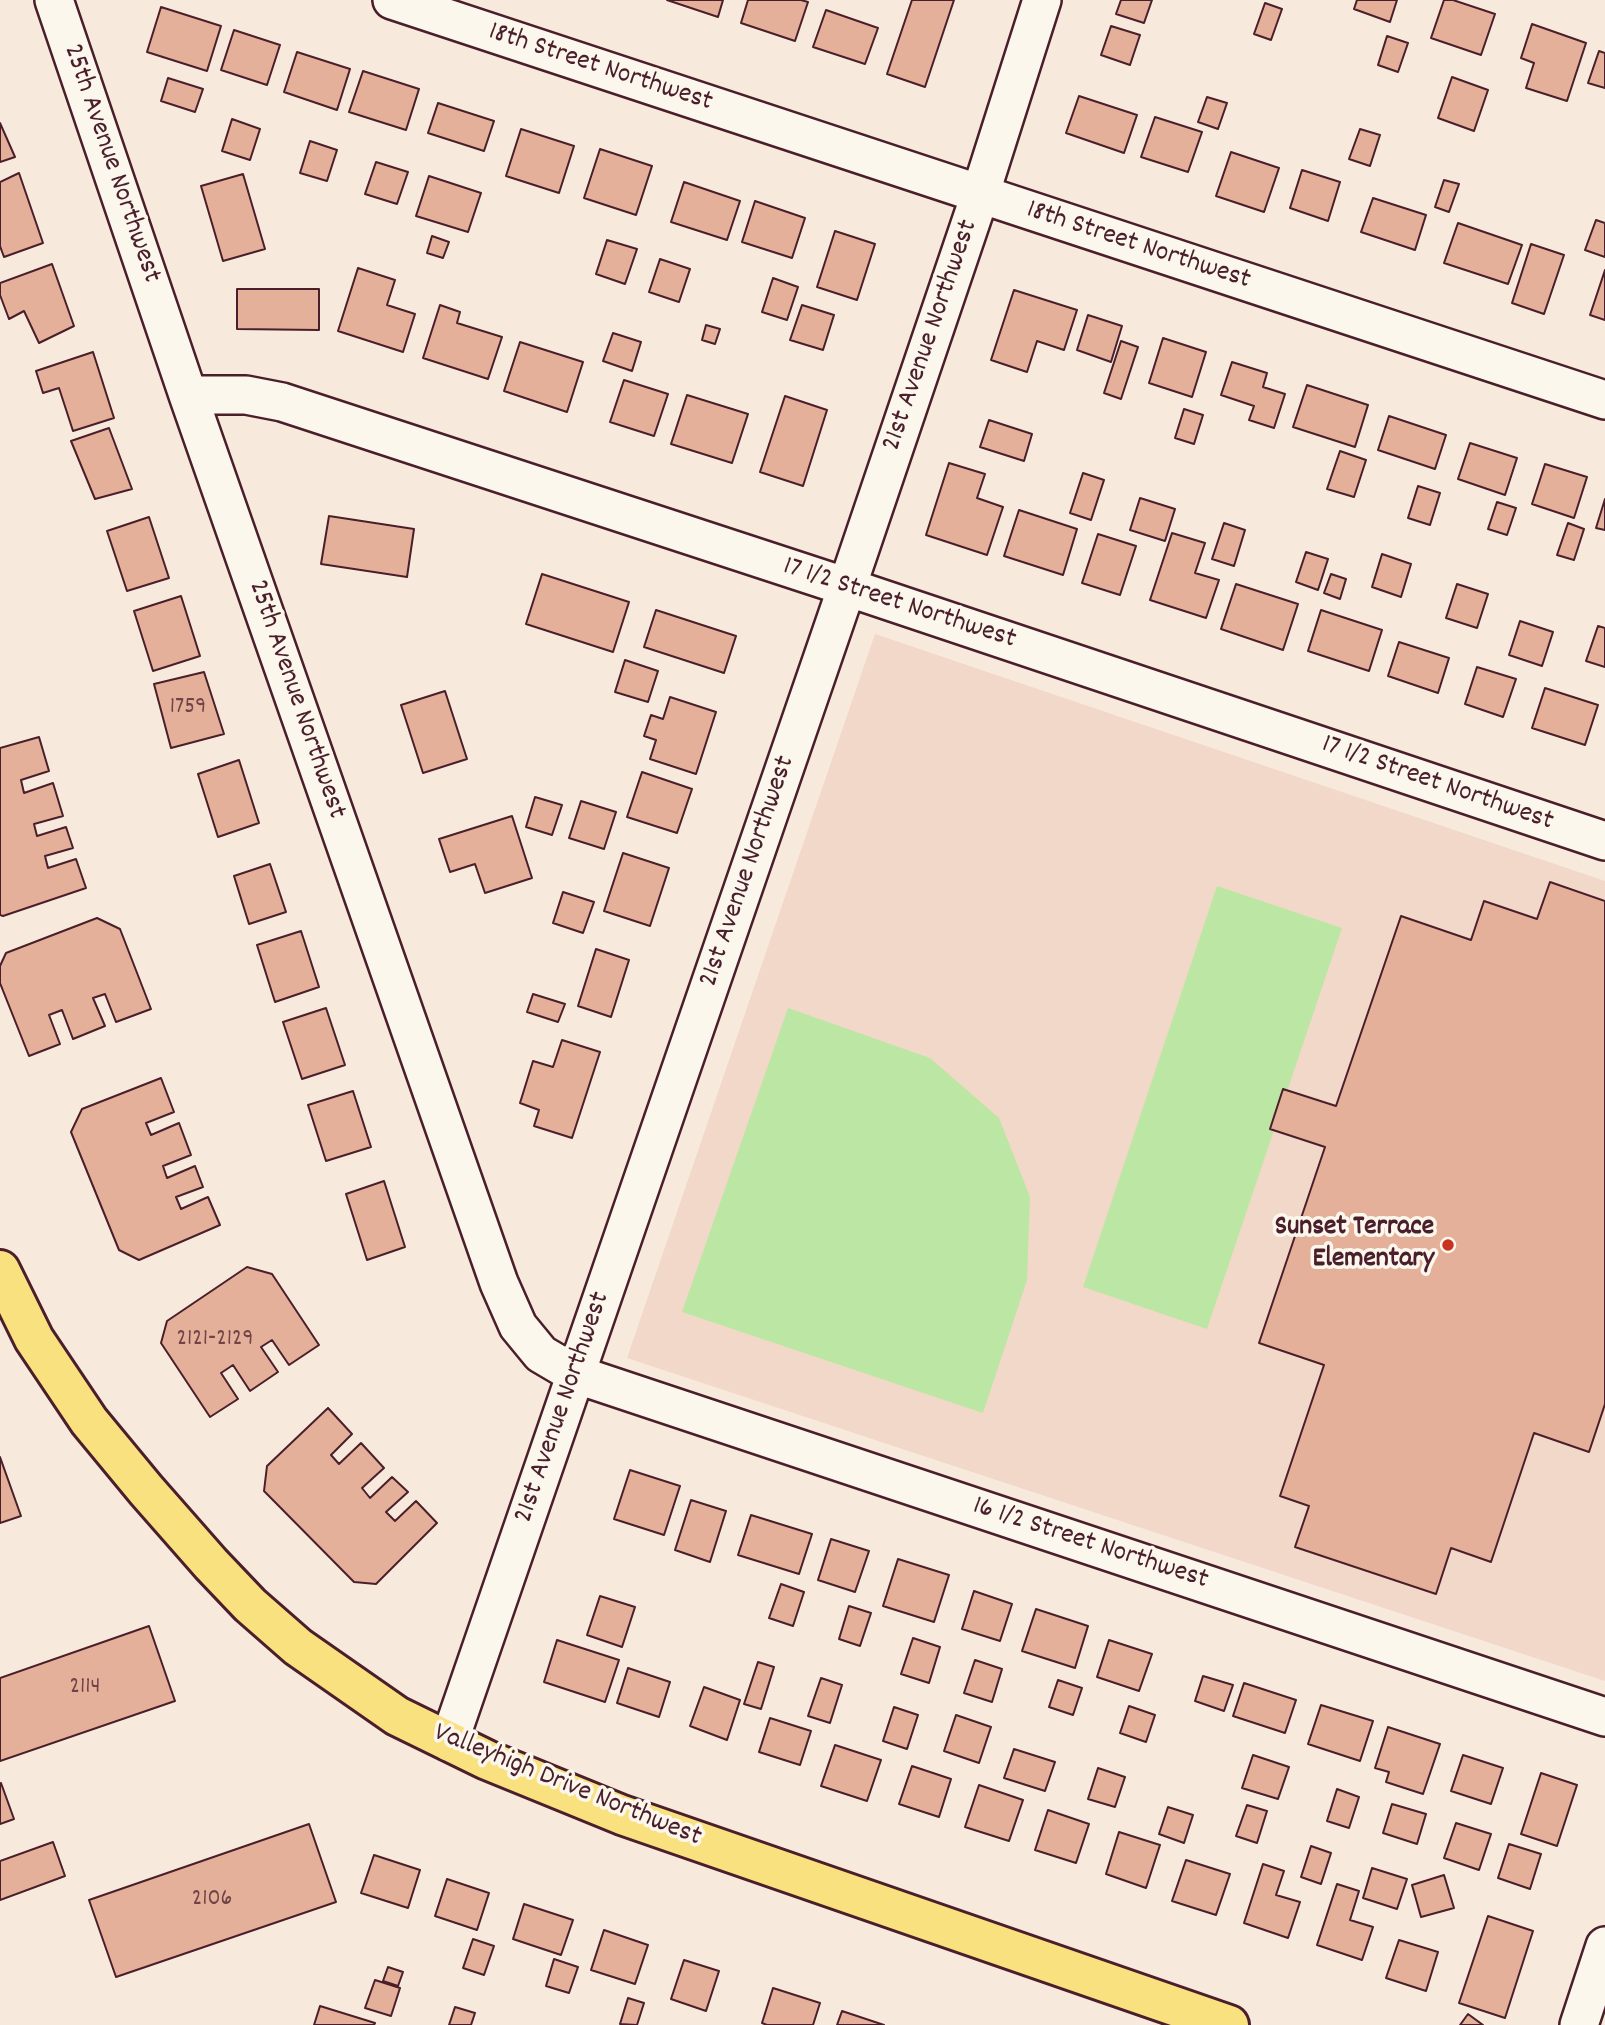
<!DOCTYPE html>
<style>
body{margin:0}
canvas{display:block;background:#f7e9dc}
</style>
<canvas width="1605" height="2025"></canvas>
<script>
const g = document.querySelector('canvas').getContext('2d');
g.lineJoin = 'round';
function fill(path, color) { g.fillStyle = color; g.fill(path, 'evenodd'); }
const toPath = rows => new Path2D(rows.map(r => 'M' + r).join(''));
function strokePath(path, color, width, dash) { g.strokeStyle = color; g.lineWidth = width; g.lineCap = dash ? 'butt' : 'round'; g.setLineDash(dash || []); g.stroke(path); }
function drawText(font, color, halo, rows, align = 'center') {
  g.font = font + ' Dekko,sans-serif'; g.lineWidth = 7; g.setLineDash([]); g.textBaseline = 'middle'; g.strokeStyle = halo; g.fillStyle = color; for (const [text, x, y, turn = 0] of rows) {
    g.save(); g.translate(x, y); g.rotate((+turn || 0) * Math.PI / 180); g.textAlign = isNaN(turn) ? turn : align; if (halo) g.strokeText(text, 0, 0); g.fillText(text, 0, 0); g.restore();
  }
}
fill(toPath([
 [875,634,1605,881,1605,1681,627,1358]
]), '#f2d8c8');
fill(toPath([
 [1217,886,1342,928,1207,1329,1083,1287],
 [788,1008,930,1058,999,1118,1030,1197,1027,1280,983,1413,682,1312]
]), '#bce6a3');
const building = toPath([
 [667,0,723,0,718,17,667,0],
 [748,0,801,0,808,2,795,41,741,23,748,0],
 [912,0,954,0,925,87,887,74,912,0],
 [1121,0,1152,0,1144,23,1116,14,1121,0],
 [1357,0,1397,0,1390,22,1354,9,1357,0],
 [1444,0,1453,0,1495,14,1481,55,1431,38,1444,0],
 [1265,3,1282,9,1271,40,1254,34,1265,3],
 [161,7,221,26,207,71,147,52,161,7],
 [826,10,878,28,865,64,813,47,826,10],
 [1532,24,1586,43,1567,101,1526,88,1534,63,1521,58,1532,24],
 [1111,26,1140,35,1130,65,1101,55,1111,26],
 [234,30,280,45,267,85,221,70,234,30],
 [1387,36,1408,43,1398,72,1378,65,1387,36],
 [1599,51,1605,53,1605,88,1588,83,1599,51],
 [297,52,350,69,337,110,284,92,297,52],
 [363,71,419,89,406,130,349,112,363,71],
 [1452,77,1488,90,1474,131,1438,118,1452,77],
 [168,78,203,89,195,112,161,101,168,78],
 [1079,96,1137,115,1124,153,1066,133,1079,96],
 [1207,97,1227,103,1218,129,1198,122,1207,97],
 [438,103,494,121,484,151,428,133,438,103],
 [1155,117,1202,132,1188,172,1141,157,1155,117],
 [232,119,260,129,250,160,222,151,232,119],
 [0,123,15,157,0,162,0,123],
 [521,129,574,146,559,193,506,176,521,129],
 [1360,129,1380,135,1370,166,1349,159,1360,129],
 [310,141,337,150,327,181,300,173,310,141],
 [600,149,652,166,636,215,584,198,600,149],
 [1231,152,1279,168,1264,212,1216,196,1231,152],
 [376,162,408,172,397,204,365,194,376,162],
 [1302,170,1340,182,1328,221,1290,208,1302,170],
 [19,173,43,243,4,257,0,246,0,182,19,173],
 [243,174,265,249,223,261,201,186,243,174],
 [429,176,481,193,468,232,416,216,429,176],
 [1444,180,1459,184,1449,212,1435,207,1444,180],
 [684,182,740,201,727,240,671,222,684,182],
 [1373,198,1426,215,1415,250,1361,232,1373,198],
 [755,201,805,218,792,258,742,242,755,201],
 [1596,220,1605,223,1605,257,1585,250,1596,220],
 [1458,223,1522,245,1508,284,1444,263,1458,223],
 [835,231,875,244,857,300,817,287,835,231],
 [432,236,449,242,443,258,427,253,432,236],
 [607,240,637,249,625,284,596,274,607,240],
 [1531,244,1564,255,1544,314,1512,303,1531,244],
 [660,259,690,269,679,302,649,292,660,259],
 [52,264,74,326,39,343,24,311,9,319,0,295,0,283,52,264],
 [358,268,395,280,387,305,415,314,403,352,338,331,358,268],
 [1605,270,1605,320,1590,315,1605,270],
 [773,278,798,287,787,320,762,312,773,278],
 [237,289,319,289,319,330,237,329,237,289],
 [1014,290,1077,310,1064,350,1037,341,1027,372,991,360,1014,290],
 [440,305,460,312,457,323,502,337,488,379,423,358,440,305],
 [802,305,834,315,823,350,790,340,802,305],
 [1088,315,1122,326,1111,362,1077,350,1088,315],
 [706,325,720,329,715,344,702,340,706,325],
 [613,333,641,342,632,371,603,361,613,333],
 [1163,338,1206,352,1192,397,1149,383,1163,338],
 [1121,341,1138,347,1121,399,1104,393,1121,341],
 [520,342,583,362,567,412,504,391,520,342],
 [93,352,114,418,73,431,59,388,43,393,36,371,93,352],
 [1232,362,1267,373,1263,387,1285,394,1274,428,1249,420,1254,406,1221,395,1232,362],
 [624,380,668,394,654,436,610,422,624,380],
 [1307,385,1368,405,1355,447,1293,427,1307,385],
 [687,395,748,414,732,463,671,444,687,395],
 [785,396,827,410,803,486,760,472,785,396],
 [1184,409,1203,415,1194,444,1175,438,1184,409],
 [1389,416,1446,435,1435,469,1378,450,1389,416],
 [989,420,1032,434,1024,461,980,447,989,420],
 [109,428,132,489,95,499,71,441,109,428],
 [1470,443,1517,458,1505,495,1458,479,1470,443],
 [1340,451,1366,460,1354,497,1327,489,1340,451],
 [949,463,985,474,977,498,1003,507,987,555,926,535,949,463],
 [1545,464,1587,477,1574,518,1532,504,1545,464],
 [1083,473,1104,480,1091,520,1070,513,1083,473],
 [1418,486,1440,493,1430,525,1408,518,1418,486],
 [1140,498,1175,509,1165,541,1130,530,1140,498],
 [1605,499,1605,530,1596,528,1605,499],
 [1497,502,1516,508,1507,535,1488,529,1497,502],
 [1019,510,1077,529,1063,575,1004,556,1019,510],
 [329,516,414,529,407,577,321,564,329,516],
 [149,517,169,578,127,591,107,531,149,517],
 [1224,523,1245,530,1234,566,1212,559,1224,523],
 [1568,523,1584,529,1574,560,1557,555,1568,523],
 [1172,533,1205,543,1195,573,1219,580,1206,618,1150,600,1172,533],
 [1098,534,1136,546,1120,595,1082,583,1098,534],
 [1306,552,1328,559,1318,590,1296,582,1306,552],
 [1382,554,1411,564,1401,597,1372,587,1382,554],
 [542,574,629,602,613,652,526,624,542,574],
 [1331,574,1346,579,1340,599,1324,593,1331,574],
 [1236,584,1298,604,1283,650,1221,629,1236,584],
 [1457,584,1488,594,1477,628,1446,618,1457,584],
 [181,596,200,656,153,671,134,611,181,596],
 [656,610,736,636,724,673,644,647,656,610],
 [1321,610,1382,630,1369,671,1308,651,1321,610],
 [1520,621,1553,632,1542,666,1509,655,1520,621],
 [1598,626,1605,628,1605,667,1586,661,1598,626],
 [1399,642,1449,658,1438,693,1388,676,1399,642],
 [625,660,658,671,648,702,615,692,625,660],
 [1477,667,1516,679,1503,717,1465,704,1477,667],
 [204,672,224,734,171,748,154,684,204,672],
 [1545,688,1598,705,1585,745,1532,728,1545,688],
 [445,691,467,759,423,773,401,705,445,691],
 [670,697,716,712,696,774,650,759,656,740,644,736,651,715,663,719,670,697],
 [39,737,49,771,21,780,24,793,53,783,63,816,34,824,37,836,66,827,73,848,45,856,48,868,76,859,86,888,3,916,0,915,0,748,39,737],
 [239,760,259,823,218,837,198,774,239,760],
 [642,772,692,789,677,833,627,817,642,772],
 [535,797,562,805,552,835,526,827,535,797],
 [581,801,616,812,604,849,569,838,581,801],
 [512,816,532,878,485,893,475,864,450,872,439,839,512,816],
 [623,853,669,868,650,926,604,911,623,853],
 [270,864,286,912,249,924,234,876,270,864],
 [1550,882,1605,901,1605,1404,1589,1452,1534,1433,1491,1562,1451,1548,1436,1594,1295,1547,1309,1506,1280,1496,1324,1365,1259,1343,1325,1147,1270,1129,1283,1089,1336,1106,1401,916,1471,940,1484,901,1537,919,1550,882],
 [563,892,594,902,583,933,553,923,563,892],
 [97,918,120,929,151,1009,116,1022,105,994,93,998,105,1026,73,1039,62,1010,49,1015,60,1044,29,1056,0,983,0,966,6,953,97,918],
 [301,931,319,987,275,1002,257,945,301,931],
 [596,949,629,960,611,1017,578,1006,596,949],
 [533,994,565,1004,558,1022,527,1012,533,994],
 [326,1008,345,1065,302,1079,283,1022,326,1008],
 [562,1040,600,1052,572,1138,534,1126,539,1110,520,1103,533,1061,553,1067,562,1040],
 [161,1078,174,1112,146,1123,151,1135,179,1123,191,1155,163,1166,167,1178,195,1166,203,1187,176,1197,181,1209,208,1197,220,1225,139,1260,119,1250,71,1132,82,1109,161,1078],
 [353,1091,371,1147,326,1161,308,1105,353,1091],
 [384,1181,405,1247,367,1260,346,1194,384,1181],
 [247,1267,272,1274,319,1345,289,1365,272,1340,261,1347,278,1372,250,1391,233,1365,221,1373,238,1399,210,1417,161,1343,167,1321,247,1267],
 [328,1408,352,1434,331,1455,339,1464,361,1443,384,1468,362,1488,370,1498,392,1477,408,1492,386,1512,395,1521,416,1501,437,1523,376,1584,354,1582,264,1491,267,1466,328,1408],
 [0,1457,21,1516,0,1523,0,1457],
 [630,1470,680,1486,664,1535,614,1519,630,1470],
 [691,1500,726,1511,710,1562,675,1550,691,1500],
 [751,1515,812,1534,799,1574,738,1555,751,1515],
 [831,1539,869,1551,855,1592,818,1580,831,1539],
 [898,1559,949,1575,934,1622,883,1606,898,1559],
 [781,1584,804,1592,793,1626,769,1618,781,1584],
 [974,1591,1012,1604,1000,1641,962,1629,974,1591],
 [600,1596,635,1607,622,1647,587,1635,600,1596],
 [849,1606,871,1613,860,1646,839,1639,849,1606],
 [1036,1609,1088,1626,1075,1668,1022,1651,1036,1609],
 [149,1626,175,1701,0,1761,0,1678,149,1626],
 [913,1638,940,1647,929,1683,901,1674,913,1638],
 [557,1640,619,1660,605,1702,544,1682,557,1640],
 [1109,1640,1152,1654,1139,1691,1097,1677,1109,1640],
 [975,1660,1002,1669,992,1702,964,1693,975,1660],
 [758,1662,774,1667,761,1709,744,1704,758,1662],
 [628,1668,670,1682,659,1717,617,1703,628,1668],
 [1203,1676,1233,1685,1224,1711,1195,1701,1203,1676],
 [821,1678,842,1685,830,1723,808,1716,821,1678],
 [1058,1680,1082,1688,1073,1715,1049,1707,1058,1680],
 [1244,1683,1296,1700,1285,1733,1233,1716,1244,1683],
 [704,1687,740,1700,727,1740,690,1726,704,1687],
 [1321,1705,1373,1721,1360,1761,1308,1744,1321,1705],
 [1129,1706,1155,1715,1146,1742,1120,1733,1129,1706],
 [894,1707,918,1715,907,1749,883,1741,894,1707],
 [956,1715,991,1727,979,1763,944,1751,956,1715],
 [770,1718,811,1731,800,1765,759,1752,770,1718],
 [1388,1727,1440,1744,1423,1794,1386,1782,1389,1772,1375,1768,1388,1727],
 [835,1745,881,1760,867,1801,821,1786,835,1745],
 [1014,1749,1055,1762,1045,1791,1004,1778,1014,1749],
 [1253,1755,1289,1767,1278,1799,1242,1788,1253,1755],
 [1463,1755,1503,1768,1491,1804,1451,1791,1463,1755],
 [912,1766,951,1779,939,1817,899,1804,912,1766],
 [1098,1768,1125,1777,1115,1807,1088,1799,1098,1768],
 [1541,1773,1577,1785,1557,1846,1521,1834,1541,1773],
 [1,1783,14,1819,0,1824,0,1784,1,1783],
 [979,1785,1023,1800,1009,1841,965,1827,979,1785],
 [1337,1789,1359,1797,1349,1828,1327,1821,1337,1789],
 [1392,1804,1426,1814,1417,1844,1383,1833,1392,1804],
 [1247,1805,1267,1811,1257,1843,1236,1836,1247,1805],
 [1168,1807,1193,1815,1184,1843,1159,1834,1168,1807],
 [1048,1810,1089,1824,1076,1863,1035,1850,1048,1810],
 [1456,1823,1491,1834,1479,1870,1444,1858,1456,1823],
 [309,1824,336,1902,116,1977,89,1900,309,1824],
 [1119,1832,1160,1845,1146,1888,1106,1874,1119,1832],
 [53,1842,65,1876,0,1900,0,1861,53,1842],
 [1509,1844,1541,1854,1530,1889,1498,1878,1509,1844],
 [1311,1846,1331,1853,1321,1884,1301,1877,1311,1846],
 [374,1855,420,1870,408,1908,361,1893,374,1855],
 [1186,1860,1230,1874,1216,1915,1172,1901,1186,1860],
 [1263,1864,1284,1871,1276,1895,1300,1902,1288,1938,1244,1923,1263,1864],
 [1372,1868,1407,1879,1397,1909,1363,1898,1372,1868],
 [1444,1875,1454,1908,1421,1917,1412,1885,1444,1875],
 [447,1879,489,1893,477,1930,435,1916,447,1879],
 [1337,1884,1359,1891,1350,1920,1373,1927,1362,1960,1317,1945,1337,1884],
 [524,1904,573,1920,561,1955,513,1939,524,1904],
 [1488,1916,1533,1931,1505,2018,1459,2003,1488,1916],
 [604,1930,648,1945,635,1984,591,1970,604,1930],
 [473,1939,494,1946,484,1975,463,1968,473,1939],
 [1399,1940,1438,1952,1426,1991,1386,1978,1399,1940],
 [554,1959,578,1967,569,1993,546,1986,554,1959],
 [684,1960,719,1971,706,2011,671,1999,684,1960],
 [388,1967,403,1972,398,1986,383,1981,388,1967],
 [375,1980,400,1988,391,2016,365,2008,375,1980],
 [773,1988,820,2003,813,2025,767,2025,762,2023,773,1988],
 [628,1998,644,2003,637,2025,620,2024,628,1998],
 [320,2006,375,2023,374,2025,314,2025,320,2006],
 [455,2007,475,2013,471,2025,449,2025,455,2007],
 [842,2011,884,2025,837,2025,842,2011],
 [1468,2014,1483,2025,1460,2025,1468,2014]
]);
fill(building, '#e5b09a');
strokePath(building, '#4a1f2b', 2);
const minor = toPath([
 [54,0,188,395,499,1283,518,1326,541,1354,575,1374,1605,1717],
 [392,0,1605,400],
 [188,395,246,395,282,402,847,587,1605,841],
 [449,1742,847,587,980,195,1042,0],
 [1579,2025,1605,1946]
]);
const major = toPath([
 [0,1270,34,1339,89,1421,146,1490,211,1564,250,1605,298,1647,397,1716,487,1760,622,1815,1229,2025]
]);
strokePath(minor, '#4a1f2b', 42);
strokePath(major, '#4a1f2b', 44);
strokePath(minor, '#fbf7ec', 37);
strokePath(major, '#fae180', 38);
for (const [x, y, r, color] of [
 [1448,1245,7,"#c8321e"]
]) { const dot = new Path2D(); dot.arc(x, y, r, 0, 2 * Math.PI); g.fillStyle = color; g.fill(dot); strokePath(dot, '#fbf7ec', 2.5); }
drawText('24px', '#714347', null, [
 ["1759",188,709],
 ["2121-2129",215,1341],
 ["2114",85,1689],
 ["2106",212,1901]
]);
drawText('28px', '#4a1f2b', '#fbf7ec', [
 ["18th Street Northwest",600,69,18],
 ["25th Avenue Northwest",110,164,71],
 ["18th Street Northwest",1138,247,18],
 ["21st Avenue Northwest",932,336,-71],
 ["17 1/2 Street Northwest",899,605,18],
 ["25th Avenue Northwest",295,700,71],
 ["17 1/2 Street Northwest",1437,785,19],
 ["21st Avenue Northwest",749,872,-71],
 ["21st Avenue Northwest",564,1408,-71],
 ["16 1/2 Street Northwest",1090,1545,18],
 ["Valleyhigh Drive Northwest",567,1787,22]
]);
drawText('bold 28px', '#4a1f2b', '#fbf7ec', [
 ["Sunset Terrace",1434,1229],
 ["Elementary",1434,1261]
], 'right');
</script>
